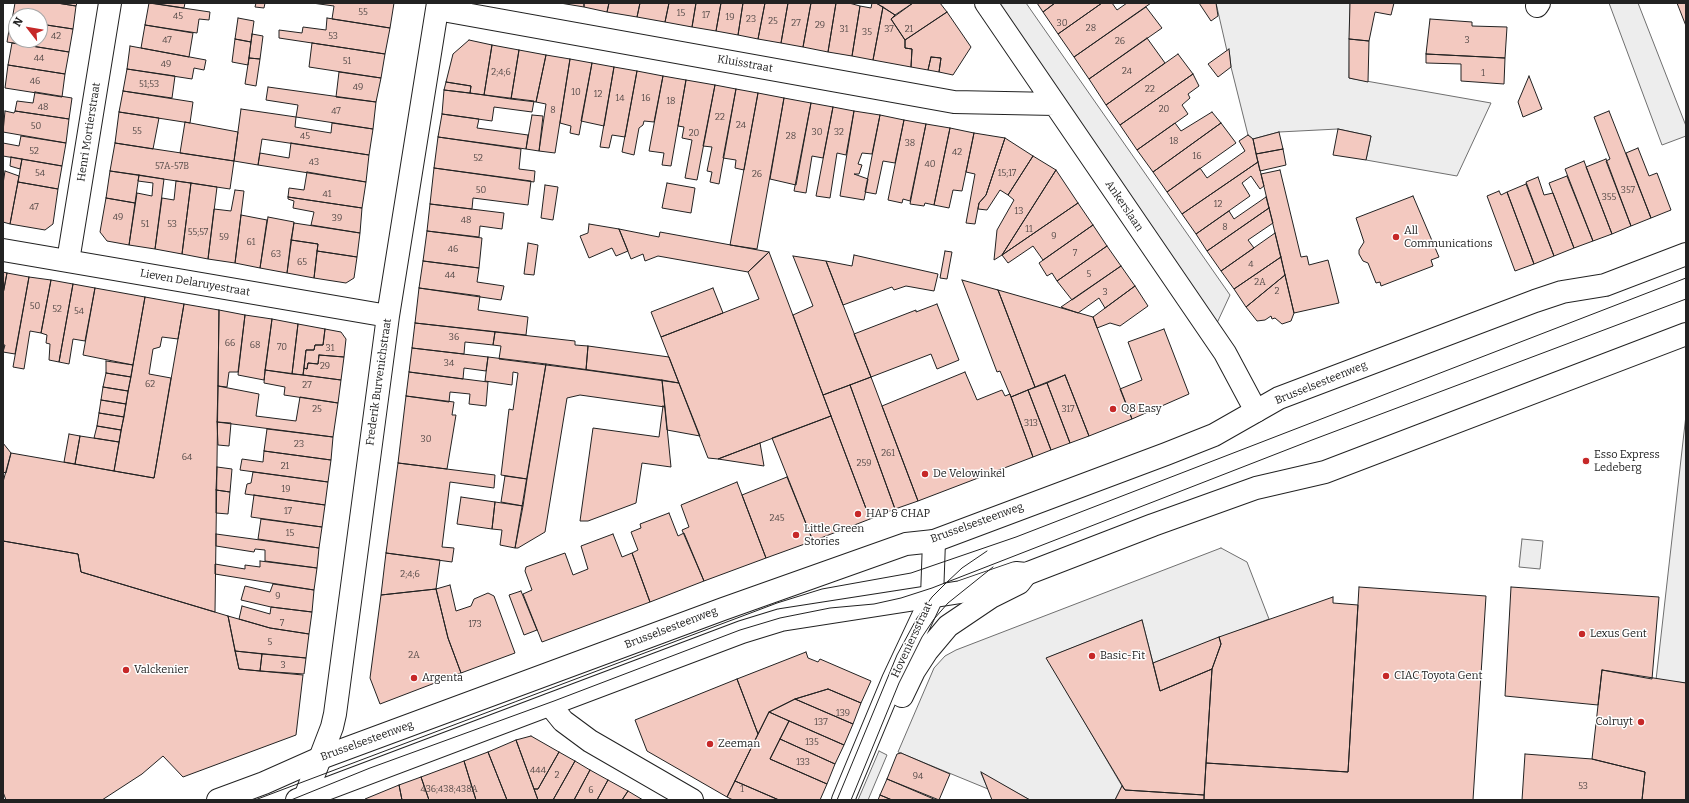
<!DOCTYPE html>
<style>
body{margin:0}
#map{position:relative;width:1689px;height:803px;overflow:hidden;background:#fff;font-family:Bitter,serif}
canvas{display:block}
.frame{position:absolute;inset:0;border:4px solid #222;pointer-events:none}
.north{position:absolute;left:8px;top:8px;width:40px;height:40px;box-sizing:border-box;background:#fff;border:1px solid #a7a7a7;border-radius:50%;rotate:301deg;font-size:11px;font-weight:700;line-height:16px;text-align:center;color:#222}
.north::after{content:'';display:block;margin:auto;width:14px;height:18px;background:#c62828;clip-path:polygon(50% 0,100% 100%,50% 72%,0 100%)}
</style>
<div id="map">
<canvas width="1689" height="803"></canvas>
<div class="frame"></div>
<div class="north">N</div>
</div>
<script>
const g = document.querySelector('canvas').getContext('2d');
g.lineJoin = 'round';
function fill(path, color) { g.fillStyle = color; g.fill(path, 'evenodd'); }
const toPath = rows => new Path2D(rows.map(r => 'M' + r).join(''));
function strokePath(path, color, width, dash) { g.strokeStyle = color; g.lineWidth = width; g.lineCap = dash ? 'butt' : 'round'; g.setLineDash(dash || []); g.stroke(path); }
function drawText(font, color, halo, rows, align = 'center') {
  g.font = font + ' Bitter,serif'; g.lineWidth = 3; g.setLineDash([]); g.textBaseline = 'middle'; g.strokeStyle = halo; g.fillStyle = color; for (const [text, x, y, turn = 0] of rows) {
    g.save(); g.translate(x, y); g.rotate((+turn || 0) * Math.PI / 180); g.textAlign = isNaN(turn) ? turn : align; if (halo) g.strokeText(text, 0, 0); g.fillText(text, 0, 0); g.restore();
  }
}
const parking = toPath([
 [997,3,1026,3,1230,295,1217,323,997,3],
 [1216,3,1350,3,1349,78,1491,103,1457,176,1366,160,1371,136,1338,129,1279,132,1253,139,1248,135,1231,67,1229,50,1227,51,1216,3],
 [1609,3,1638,3,1686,126,1686,136,1662,145,1609,3],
 [1686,415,1686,683,1656,680,1686,415],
 [1522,539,1543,541,1540,569,1519,567,1522,539],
 [1221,548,1247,562,1269,619,1153,663,1142,620,1047,658,1122,786,1115,800,1030,800,981,773,988,789,898,752,934,668,945,656,956,650,1221,548],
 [879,751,887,755,868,800,858,800,879,751]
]);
fill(parking, '#ededed');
strokePath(parking, '#6f6f6f', 1);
const building = toPath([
 [15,3,57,3,76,6,73,29,40,24,40,16,16,16,16,20,12,20,15,3],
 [57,3,77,3,76,6,57,3],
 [149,3,210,12,209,20,199,19,197,33,145,25,149,3],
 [151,3,185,3,184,8,151,3],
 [256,3,265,3,264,8,255,7,256,3],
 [312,3,394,3,390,28,332,19,334,6,312,3],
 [560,3,584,3,584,7,560,3],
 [584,3,609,3,607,12,584,7,584,3],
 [609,3,640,3,637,17,607,12,609,3],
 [640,3,669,3,665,22,637,17,640,3],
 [669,3,696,3,692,27,665,22,669,3],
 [696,3,721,3,716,31,692,27,696,3],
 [721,3,743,3,738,35,716,31,721,3],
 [743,3,765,3,758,39,738,35,743,3],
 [765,3,788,3,781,43,758,39,765,3],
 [788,3,811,3,803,47,781,43,788,3],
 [811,3,836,3,828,52,803,47,811,3],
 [836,3,849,3,860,6,852,56,828,52,836,3],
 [872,3,876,3,883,7,873,60,852,56,860,6,871,8,872,3],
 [876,3,913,3,895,15,876,3],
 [913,3,940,3,947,12,905,40,891,19,913,3],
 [1037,3,1055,3,1043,12,1037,3],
 [1055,3,1102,3,1058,34,1043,12,1055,3],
 [1102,3,1112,3,1117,10,1127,3,1151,3,1074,57,1058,34,1102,3],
 [1199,3,1216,3,1218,16,1211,21,1199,3],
 [1350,3,1394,3,1391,15,1375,12,1369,41,1349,39,1350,3],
 [1677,3,1686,3,1686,26,1677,3],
 [883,7,895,15,891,19,905,40,905,48,912,49,911,67,873,60,883,7],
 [1146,7,1162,28,1089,79,1074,57,1146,7],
 [947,12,971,47,953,75,939,72,941,58,931,57,928,70,911,67,912,49,905,48,905,40,947,12],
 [238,18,254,21,251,42,235,39,238,18],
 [327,18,390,28,385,54,279,38,279,30,302,33,303,27,326,30,327,18],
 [1430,19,1472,22,1472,26,1507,27,1505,58,1426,54,1430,19],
 [40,24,73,29,69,52,7,42,9,30,16,31,16,40,40,40,40,24],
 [145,25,193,33,189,57,141,48,145,25],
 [252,34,263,36,260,59,249,58,252,34],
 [1147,38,1165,63,1106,105,1089,79,1147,38],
 [235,39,251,42,248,65,232,62,235,39],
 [1349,39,1369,41,1368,82,1349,78,1349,39],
 [469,40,492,45,484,95,470,93,471,86,446,82,453,54,469,40],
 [12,43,69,52,65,74,8,65,12,43],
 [312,43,385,54,381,78,309,67,312,43],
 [492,45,519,50,511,99,484,95,492,45],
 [130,46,206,60,204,70,194,68,192,79,127,69,130,46],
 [1229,49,1231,67,1218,77,1208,64,1229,49],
 [519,50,546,55,536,102,511,99,519,50],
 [1178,54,1193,74,1120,125,1106,105,1178,54],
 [1426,54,1505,58,1504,84,1461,81,1461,64,1426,63,1426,54],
 [546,55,570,59,555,153,539,151,546,104,536,102,546,55],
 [931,57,941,58,939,72,928,70,931,57],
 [249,58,260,59,256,86,245,84,249,58],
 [570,59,592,63,579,135,570,133,571,126,560,123,570,59],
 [592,63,614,67,604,126,581,121,592,63],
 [8,65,65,74,62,97,5,88,8,65],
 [614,67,637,71,625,137,612,135,609,148,600,147,614,67],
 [127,69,175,76,172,98,123,91,127,69],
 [637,71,663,76,654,122,644,121,643,125,639,128,634,155,622,152,637,71],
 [339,72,381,78,376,102,336,97,339,72],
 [1193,74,1199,86,1188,94,1190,98,1182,105,1188,114,1137,150,1120,125,1193,74],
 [663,76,686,80,671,166,662,165,664,153,649,151,663,76],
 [1529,76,1542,109,1523,117,1518,102,1529,76],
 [686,80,715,85,697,180,685,178,692,140,682,138,684,127,678,126,686,80],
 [446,82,471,86,470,93,444,90,446,82],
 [715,85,736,89,719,184,710,182,712,172,707,171,712,147,703,146,715,85],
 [268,87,376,102,373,129,296,117,298,105,266,100,268,87],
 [736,89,758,93,744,170,735,168,736,160,723,158,736,89],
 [444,90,534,101,532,112,494,107,492,121,442,114,444,90],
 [123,91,193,102,190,123,119,112,123,91],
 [35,92,72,98,69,119,15,111,17,101,33,103,35,92],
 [758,93,784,98,757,249,730,245,758,93],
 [784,98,811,103,796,185,770,179,784,98],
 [811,103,833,107,823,158,812,156,806,193,794,191,811,103],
 [833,107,854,111,846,155,837,153,830,198,816,196,833,107],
 [241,109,296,117,295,127,331,133,332,123,373,129,369,155,262,139,258,165,234,161,241,109],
 [5,111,14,113,15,111,69,119,66,143,3,132,5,111],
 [854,111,880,115,872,154,862,153,858,164,862,165,859,174,854,174,868,179,864,200,840,196,854,111],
 [1609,111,1651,218,1631,226,1606,161,1610,159,1594,117,1609,111],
 [119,112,159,118,153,149,115,143,119,112],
 [1212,112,1221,123,1153,172,1137,150,1175,123,1181,131,1212,112],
 [442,114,479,119,477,128,528,135,526,149,438,137,442,114],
 [532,115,543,116,539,151,526,149,532,115],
 [880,115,904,120,895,163,883,161,876,194,865,192,880,115],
 [904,120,926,124,910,201,903,199,902,203,888,200,904,120],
 [185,122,238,132,234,161,180,153,185,122],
 [1221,123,1236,143,1167,192,1153,172,1221,123],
 [926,124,950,128,934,205,925,203,924,206,910,204,926,124],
 [950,128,974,133,962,191,953,190,949,208,934,205,950,128],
 [1338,129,1371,136,1366,160,1333,155,1338,129],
 [1279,132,1283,149,1256,154,1253,139,1279,132],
 [974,133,1005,138,986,195,979,203,975,224,966,223,975,174,966,172,974,133],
 [1248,135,1253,139,1258,162,1182,214,1167,192,1200,168,1207,178,1245,151,1239,141,1248,135],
 [21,136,66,143,62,166,3,156,3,143,19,146,21,136],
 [438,137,521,149,519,169,535,171,534,182,434,168,438,137],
 [1005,138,1033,156,1008,195,1000,190,987,210,978,209,979,203,986,195,1005,138],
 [115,143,234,161,230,189,110,171,115,143],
 [291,143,369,155,366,182,258,165,260,153,289,158,291,143],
 [1638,148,1649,176,1657,173,1671,210,1651,218,1626,153,1638,148],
 [1283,149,1286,165,1260,171,1256,154,1283,149],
 [1033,156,1056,170,1002,255,994,260,997,230,1014,200,1008,195,1033,156],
 [11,157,22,159,20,169,10,166,11,157],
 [22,159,62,166,58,189,18,182,22,159],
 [1606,159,1631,226,1612,234,1586,167,1606,159],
 [1584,161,1612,234,1593,241,1565,169,1584,161],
 [1258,162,1264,186,1260,189,1251,176,1242,183,1250,196,1196,234,1182,214,1258,162],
 [434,168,531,181,528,205,473,198,472,209,430,204,434,168],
 [1056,170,1078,203,1002,255,1056,170],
 [1280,170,1301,257,1307,256,1309,265,1328,260,1339,303,1294,313,1261,174,1280,170],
 [5,171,19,176,10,224,3,222,3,184,5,171],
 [110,171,139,175,135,203,106,198,110,171],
 [307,172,366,182,362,208,288,197,289,188,304,190,307,172],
 [139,175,164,179,155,249,129,245,137,193,152,196,153,183,138,181,139,175],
 [1567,176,1593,241,1574,248,1549,183,1567,176],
 [1538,177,1544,195,1553,193,1574,248,1554,256,1526,182,1538,177],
 [176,181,191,183,182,254,155,249,162,198,174,200,176,181],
 [18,182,58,189,53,224,45,230,10,224,18,182],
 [191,183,217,187,208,259,182,254,191,183],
 [667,183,695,188,691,213,662,208,667,183],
 [1526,184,1554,256,1534,264,1507,192,1526,184],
 [545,185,558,187,553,220,541,218,545,185],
 [235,190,244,191,235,263,208,259,214,209,231,211,235,190],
 [1499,191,1501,195,1507,192,1534,264,1515,271,1487,196,1499,191],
 [1413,196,1439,257,1431,260,1433,266,1381,286,1380,282,1376,283,1368,263,1363,261,1359,254,1359,250,1364,242,1356,218,1413,196],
 [288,197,362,208,360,233,311,225,314,212,293,208,294,201,288,199,288,197],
 [1266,197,1269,208,1207,251,1196,234,1229,211,1234,219,1266,197],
 [106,198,135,203,129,245,107,241,100,232,106,198],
 [1078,203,1093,225,1043,260,1033,246,1008,263,1002,255,1078,203],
 [430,204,504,213,502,229,480,226,479,237,427,231,430,204],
 [1269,208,1273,223,1248,240,1254,248,1221,271,1207,251,1269,208],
 [241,215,267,220,260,268,235,263,241,215],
 [268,217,294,222,287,273,260,268,268,217],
 [294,223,360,233,357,257,317,251,318,244,291,240,294,223],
 [589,224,619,229,628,251,616,256,612,248,589,258,580,236,588,233,589,224],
 [1093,225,1107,246,1057,281,1052,273,1047,276,1039,263,1093,225],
 [619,229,659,237,660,232,769,252,748,272,658,256,645,261,643,254,631,259,619,229],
 [427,231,482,238,479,268,423,261,427,231],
 [1275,233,1281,257,1234,289,1221,271,1275,233],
 [291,240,318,244,314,278,287,273,291,240],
 [528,243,538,245,534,275,524,274,528,243],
 [1107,246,1121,266,1072,300,1057,281,1107,246],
 [317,251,357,257,354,278,346,283,314,278,317,251],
 [945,251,952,252,947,279,940,278,945,251],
 [769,252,831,416,718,459,708,458,661,337,759,299,748,272,769,252],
 [854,255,938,274,934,291,906,286,894,290,892,287,843,305,826,261,852,266,854,255],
 [793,256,826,261,871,377,823,395,793,315,813,306,793,256],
 [1281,257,1285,275,1246,307,1234,289,1281,257],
 [423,261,479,268,477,282,504,286,501,300,419,288,423,261],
 [1121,266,1135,286,1105,308,1099,298,1078,313,1061,307,1121,266],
 [3,272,7,273,3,294,3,272],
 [7,273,29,277,15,354,3,352,5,345,3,345,3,294,7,273],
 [1285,275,1294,313,1291,321,1282,324,1275,318,1272,319,1271,316,1265,320,1257,321,1246,307,1285,275],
 [29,277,51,280,41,333,30,331,24,369,13,367,29,277],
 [51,280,73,284,59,362,49,360,50,344,46,343,47,335,41,333,51,280],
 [962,280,998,290,1035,387,1011,397,1000,371,997,372,962,280],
 [73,284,95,288,85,341,73,339,69,364,59,362,73,284],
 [1135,286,1148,306,1120,326,1110,323,1097,328,1093,317,1135,286],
 [95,288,145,297,133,365,83,355,95,288],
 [419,288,480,296,478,310,528,317,526,335,415,323,419,288],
 [713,288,723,313,661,337,651,312,713,288],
 [998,290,1093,317,1132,419,1089,436,1065,375,1035,387,998,290],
 [145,297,184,304,178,339,162,337,160,347,153,349,149,374,171,378,154,478,114,471,145,297],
 [184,304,219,310,215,612,81,572,78,554,3,541,3,482,11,453,154,478,184,304],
 [937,304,959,360,937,369,931,354,871,377,854,334,916,310,916,312,937,304],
 [219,310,245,315,238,372,229,372,227,387,218,386,219,310],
 [245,315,272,319,264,380,238,375,245,315],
 [272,319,298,324,292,374,265,370,272,319],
 [415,323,495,332,493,345,465,342,464,354,412,348,415,323],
 [298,324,325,329,323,345,315,345,314,350,306,350,303,375,292,374,298,324],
 [325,329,341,332,346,339,344,357,319,355,318,364,308,363,307,369,304,368,306,350,314,350,315,345,323,345,325,329],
 [1164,329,1189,394,1132,419,1120,389,1142,380,1128,342,1164,329],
 [495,332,575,341,575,345,588,346,586,370,499,359,501,346,493,345,495,332],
 [588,346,669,357,679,383,586,370,588,346],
 [412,348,488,357,486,371,464,368,463,379,409,372,412,348],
 [319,355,344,357,341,380,303,375,304,368,307,369,308,363,318,364,319,355],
 [488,357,546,364,527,479,501,475,509,409,513,410,518,373,513,372,512,385,485,381,488,357],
 [106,361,133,365,131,377,106,373,106,361],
 [546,364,662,380,665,407,580,395,567,398,545,532,518,548,515,548,546,364],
 [265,370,341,380,338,403,284,395,285,387,264,383,265,370],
 [409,372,488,382,486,406,469,404,470,394,450,392,449,402,406,396,409,372],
 [965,372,977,400,1002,390,1005,396,1010,394,1033,457,918,501,882,406,965,372],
 [106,373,131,377,128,391,103,387,106,373],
 [1065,375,1089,436,1070,443,1047,383,1065,375],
 [871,377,918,501,895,509,850,385,871,377],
 [662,380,679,383,700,436,667,430,662,380],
 [1047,383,1070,443,1051,450,1028,390,1047,383],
 [850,385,895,509,870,519,823,395,850,385],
 [218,386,259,394,256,416,296,421,300,397,338,403,333,437,217,422,218,386],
 [103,387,128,391,126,404,101,400,103,387],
 [1028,390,1051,450,1033,457,1011,397,1028,390],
 [406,396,454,402,452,415,456,415,447,469,398,463,406,396],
 [101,400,126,404,124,417,99,413,101,400],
 [663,406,665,407,671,467,642,463,636,503,588,521,580,521,593,428,659,437,663,406],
 [99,413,124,417,121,430,97,426,99,413],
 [831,416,870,519,813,541,772,438,831,416],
 [217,422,231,423,229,446,218,445,217,422],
 [97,426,121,430,119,442,94,438,97,426],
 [267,429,333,437,331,460,264,451,267,429],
 [69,434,80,436,75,464,64,462,69,434],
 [80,436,119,442,114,471,75,464,80,436],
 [3,443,11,453,6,473,3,472,3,443],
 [760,443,764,466,718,459,760,443],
 [264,451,331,460,328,482,240,470,242,459,263,462,264,451],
 [398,463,495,475,494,488,450,482,442,547,454,548,452,562,386,553,398,463],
 [217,467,232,469,230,492,216,490,217,467],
 [253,472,328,482,325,505,245,494,247,484,251,483,253,472],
 [505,476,527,479,523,506,501,502,505,476],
 [787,477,813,541,766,558,742,495,787,477],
 [737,482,766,558,704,581,682,530,689,527,681,505,737,482],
 [216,490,230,492,228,514,216,513,216,490],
 [254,495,325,505,322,527,251,517,254,495],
 [461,497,495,502,492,529,457,524,461,497],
 [495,502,523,506,515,548,500,545,502,530,492,529,495,502],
 [669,513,678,536,684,533,704,581,650,602,632,553,638,550,631,532,641,528,640,524,669,513],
 [261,519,322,527,319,548,258,539,261,519],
 [216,534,319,548,317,568,265,561,265,550,255,549,254,552,216,546,216,534],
 [613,534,622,557,632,553,650,602,542,642,523,594,532,590,525,571,526,567,565,553,573,575,588,569,581,546,613,534],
 [3,541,78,554,81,572,228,616,239,669,303,675,296,735,183,777,163,756,142,774,102,800,6,800,3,792,3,541],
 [386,553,440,560,436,589,381,595,386,553],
 [260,561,317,568,314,590,215,574,215,564,245,569,245,565,260,567,260,561],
 [273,584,314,590,312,612,271,607,241,600,245,586,270,592,273,584],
 [450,585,456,611,471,606,474,599,488,593,494,596,515,653,461,673,448,638,436,589,450,585],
 [1359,587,1486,596,1473,800,1204,800,1206,763,1348,772,1359,587],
 [1511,587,1659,597,1652,679,1602,670,1598,705,1505,696,1511,587],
 [436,589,448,638,461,673,380,704,370,678,381,595,436,589],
 [521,591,537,630,524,635,509,595,521,591],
 [1333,597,1333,603,1358,605,1348,772,1206,763,1212,669,1221,644,1219,637,1333,597],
 [242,606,270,614,271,607,312,612,309,634,270,628,239,619,242,606],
 [228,616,270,628,309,634,306,658,235,651,228,616],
 [1142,620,1160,691,1212,669,1204,795,1125,790,1046,658,1142,620],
 [1219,637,1221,644,1212,669,1160,691,1153,663,1219,637],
 [235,651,262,654,260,671,239,669,235,651],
 [806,652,808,658,818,662,820,659,871,681,861,703,828,689,795,699,769,712,758,734,737,679,806,652],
 [262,654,306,658,304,674,260,671,262,654],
 [1602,670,1686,683,1686,800,1642,800,1645,772,1592,759,1602,670],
 [737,679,758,734,727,797,647,751,635,720,737,679],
 [828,689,861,703,853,724,795,699,828,689],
 [795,699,853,724,844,745,769,712,795,699],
 [769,712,789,721,770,759,827,784,820,800,779,800,735,781,769,712],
 [789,721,844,745,835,764,780,739,789,721],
 [531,736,559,752,538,789,534,789,516,740,531,736],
 [780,739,835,764,827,784,770,759,780,739],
 [516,740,534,789,538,800,507,800,488,752,516,740],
 [488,752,507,800,476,800,464,761,488,752],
 [559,752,575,761,553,800,538,800,534,789,538,789,559,752],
 [901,753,950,774,939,800,887,779,897,754,901,753],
 [1525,754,1592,759,1645,772,1642,800,1522,800,1525,754],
 [464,761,476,800,429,800,421,777,464,761],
 [575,761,590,770,574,800,553,800,575,761],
 [590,770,608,780,597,800,574,800,590,770],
 [981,772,1030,800,992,800,981,772],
 [421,777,429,800,402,800,399,785,421,777],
 [887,779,936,800,892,800,880,795,887,779],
 [608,780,628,791,622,800,597,800,608,780],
 [735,781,779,800,733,800,727,797,735,781],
 [399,785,402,800,366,800,365,799,399,785],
 [1122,786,1125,790,1204,795,1204,800,1115,800,1122,786],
 [628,791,643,800,622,800,628,791],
 [880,795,892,800,878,800,880,795]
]);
fill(building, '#f3c9c0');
strokePath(building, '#222', 1);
const street = toPath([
 [986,3,1225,353,1256,411],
 [1537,6,1539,3],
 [437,9,954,102,1055,104],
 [3,250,388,316],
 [68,261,110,3],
 [550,705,563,721,590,741,692,800],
 [304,800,332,727,335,714,388,316,438,3]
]);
const secondary = toPath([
 [902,696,914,671,927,651,948,626,991,597,1019,583,1026,574],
 [843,800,893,680,932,597,934,541]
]);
const primary = toPath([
 [218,800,264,783,318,759,723,609,906,544,934,541,1166,454,1214,435,1279,398,1535,301,1562,292,1605,285,1686,254],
 [297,800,742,632,781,620,961,592,1016,573,1026,574,1153,525,1256,488,1325,472,1686,334]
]);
strokePath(street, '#222', 24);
strokePath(secondary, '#222', 24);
strokePath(primary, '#222', 24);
strokePath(street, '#fff', 22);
strokePath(secondary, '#fff', 22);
strokePath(primary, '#fff', 22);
strokePath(toPath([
 [255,800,777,603,822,589,911,573,1016,537,1686,278],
 [291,800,370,768,554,701,740,630,780,618,830,608,874,604,901,598,932,588,1312,440,1686,299],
 [837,800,897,655,917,618,932,597,946,583,962,568,987,551],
 [851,800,899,683,922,637,934,619,948,603,993,567]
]), '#222', 1);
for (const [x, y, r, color] of [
 [1396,237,4,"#c62828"],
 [1113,409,4,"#c62828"],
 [1586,461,4,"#c62828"],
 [925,474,4,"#c62828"],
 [858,514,4,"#c62828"],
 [796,535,4,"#c62828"],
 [1582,634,4,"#c62828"],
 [1092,656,4,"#c62828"],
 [126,670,4,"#c62828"],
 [1386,676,4,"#c62828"],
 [414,678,4,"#c62828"],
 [1641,722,4,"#c62828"],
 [710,744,4,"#c62828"]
]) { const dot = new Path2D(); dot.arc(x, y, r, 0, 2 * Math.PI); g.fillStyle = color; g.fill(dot); strokePath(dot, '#fff', 1.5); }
drawText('9px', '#564c4a', null, [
 ["55",363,12],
 ["15",681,13],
 ["17",706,15],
 ["45",178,16],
 ["19",730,17],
 ["23",751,19],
 ["25",773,21],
 ["27",796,23],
 ["30",1062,23],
 ["29",820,25],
 ["28",1091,28],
 ["31",844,29],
 ["37",889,29],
 ["21",909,29],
 ["35",867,32],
 ["42",56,36],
 ["53",333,36],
 ["47",167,40],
 ["3",1467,40],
 ["26",1120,41],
 ["44",39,58],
 ["51",347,61],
 ["49",166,64],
 ["24",1127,71],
 ["2;4;6",501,72],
 ["1",1483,73],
 ["46",35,81],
 ["51;53",149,84],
 ["49",358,87],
 ["22",1150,89],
 ["10",576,92],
 ["12",598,94],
 ["14",620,98],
 ["16",646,98],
 ["18",671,101],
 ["48",43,107],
 ["20",1164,109],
 ["8",553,110],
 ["47",336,111],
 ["22",720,117],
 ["24",741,125],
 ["50",36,126],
 ["55",137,131],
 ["30",817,132],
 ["32",839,132],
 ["20",694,133],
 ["45",305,136],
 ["28",791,136],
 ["18",1174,141],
 ["38",910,143],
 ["52",34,151],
 ["42",957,152],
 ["16",1197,156],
 ["52",478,158],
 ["43",314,162],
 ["40",930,164],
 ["57A-57B",172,166],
 ["54",40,173],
 ["15;17",1007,173],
 ["26",757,174],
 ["50",481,190],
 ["357",1628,190],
 ["41",327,194],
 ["355",1609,197],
 ["12",1218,204],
 ["47",34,207],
 ["13",1019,211],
 ["49",118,217],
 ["39",337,218],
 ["48",466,220],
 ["51",145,224],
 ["53",172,224],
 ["8",1225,227],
 ["11",1029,229],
 ["55;57",198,232],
 ["9",1054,236],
 ["59",224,237],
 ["61",251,242],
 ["46",453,249],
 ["7",1075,253],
 ["63",276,254],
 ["65",302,262],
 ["4",1251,264],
 ["5",1089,274],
 ["44",450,275],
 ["2A",1260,282],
 ["2",1277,291],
 ["3",1105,292],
 ["50",35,306],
 ["52",57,309],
 ["54",79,311],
 ["36",454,337],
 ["66",230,343],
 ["68",255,345],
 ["70",282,347],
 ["31",330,348],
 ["34",449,363],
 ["29",325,366],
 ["62",150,384],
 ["27",307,385],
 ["25",317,409],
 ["317",1068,409],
 ["313",1031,423],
 ["30",426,439],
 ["23",299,444],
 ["261",888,453],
 ["64",187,457],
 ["259",864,463],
 ["21",285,466],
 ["19",286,489],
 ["17",288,511],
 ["245",777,518],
 ["15",290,533],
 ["2;4;6",410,574],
 ["9",278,596],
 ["7",282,623],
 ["173",475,624],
 ["5",270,642],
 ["2A",414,655],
 ["3",283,665],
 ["139",843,713],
 ["137",821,722],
 ["135",812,742],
 ["133",803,762],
 ["444",538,770],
 ["2",557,775],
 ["94",918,776],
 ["53",1583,786],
 ["436;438;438A",449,789],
 ["1",742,789],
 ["6",591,790]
]);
drawText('11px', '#222', '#fff', [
 ["Kluisstraat",745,64,10],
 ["Henri Mortierstraat",89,132,-81],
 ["Ankerslaan",1124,206,56],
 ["Lieven Delaruyestraat",195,283,10],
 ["Frederik Burvenichstraat",379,382,-82],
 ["Brusselsesteenweg",1321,383,-22],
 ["Brusselsesteenweg",977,523,-20],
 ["Brusselsesteenweg",671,628,-21],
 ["Hoveniersstraat",912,640,-65],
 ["Brusselsesteenweg",367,741,-20]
]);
drawText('11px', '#222', '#fff', [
 ["All",1404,231],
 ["Communications",1404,244],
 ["Q8 Easy",1121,409],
 ["Esso Express",1594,455],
 ["Ledeberg",1594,468],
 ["De Velowinkel",933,474],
 ["HAP & CHAP",866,514],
 ["Little Green",804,529],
 ["Stories",804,542],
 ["Lexus Gent",1590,634],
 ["Basic-Fit",1100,656],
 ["Valckenier",134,670],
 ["CIAC Toyota Gent",1394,676],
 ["Argenta",422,678],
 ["Colruyt",1633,722,"right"],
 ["Zeeman",718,744]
], 'left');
</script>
